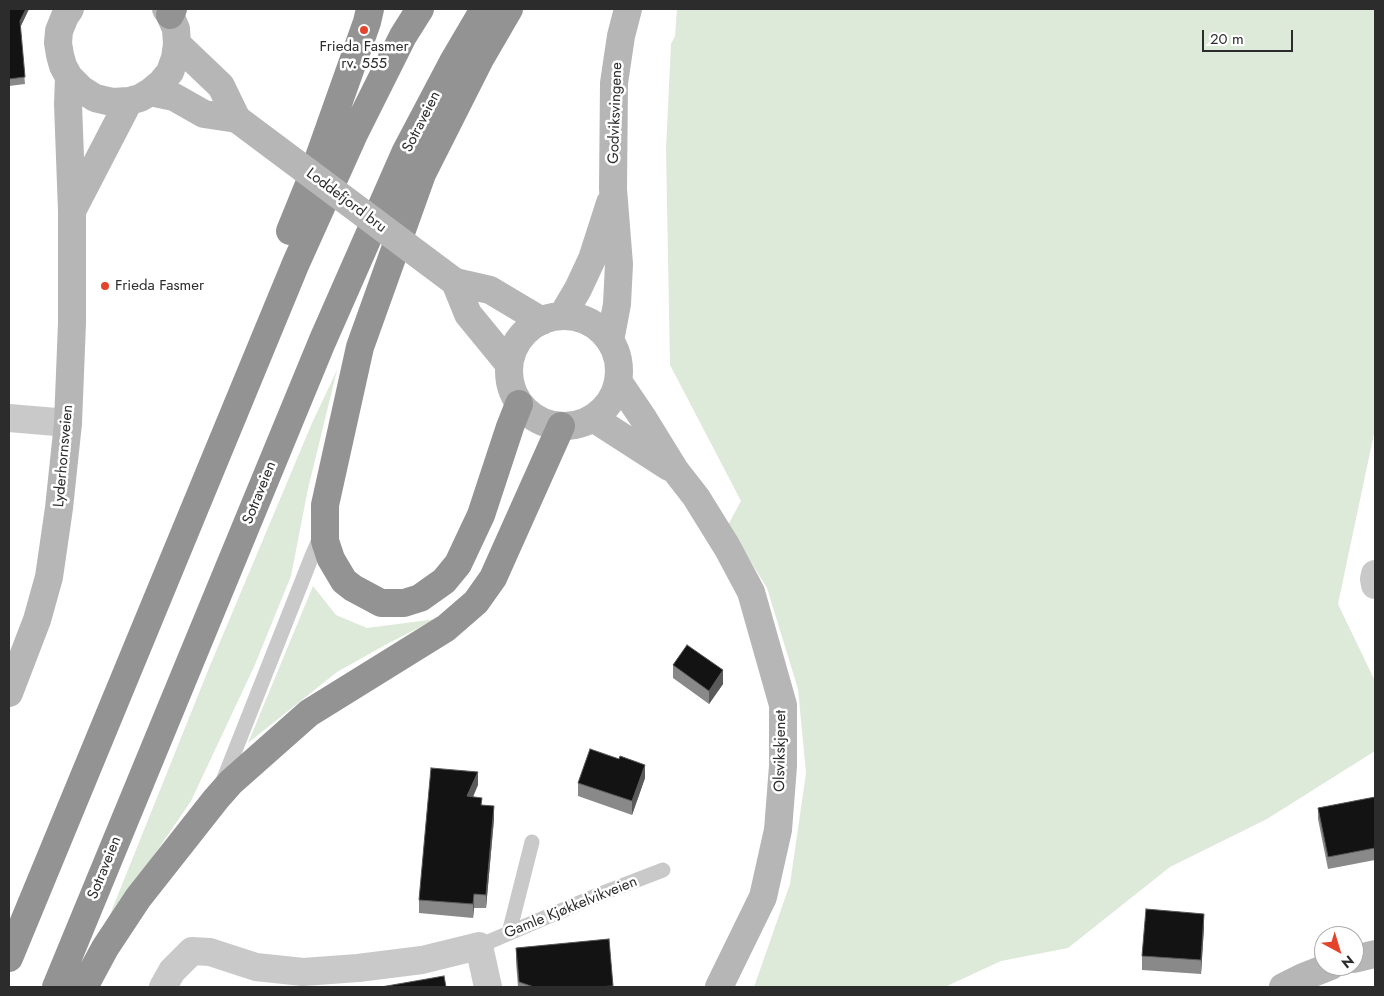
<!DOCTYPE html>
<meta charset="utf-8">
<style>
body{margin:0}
#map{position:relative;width:1384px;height:996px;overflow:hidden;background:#fff;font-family:Jost,sans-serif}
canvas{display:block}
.frame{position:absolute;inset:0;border:10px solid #2c2c2c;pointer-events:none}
.north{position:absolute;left:1314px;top:926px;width:50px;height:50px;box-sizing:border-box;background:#fff;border:1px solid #ababab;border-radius:50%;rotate:141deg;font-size:14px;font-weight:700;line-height:20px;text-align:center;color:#2c2c2c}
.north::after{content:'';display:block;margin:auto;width:18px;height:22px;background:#e4442c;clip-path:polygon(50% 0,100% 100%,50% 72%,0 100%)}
.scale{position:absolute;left:1202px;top:30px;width:91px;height:22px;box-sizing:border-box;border:2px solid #2c2c2c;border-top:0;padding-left:6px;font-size:15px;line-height:18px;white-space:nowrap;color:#2c2c2c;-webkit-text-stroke:4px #fff;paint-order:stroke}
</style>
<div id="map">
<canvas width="1384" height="996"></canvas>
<div class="frame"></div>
<div class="north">N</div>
<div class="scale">20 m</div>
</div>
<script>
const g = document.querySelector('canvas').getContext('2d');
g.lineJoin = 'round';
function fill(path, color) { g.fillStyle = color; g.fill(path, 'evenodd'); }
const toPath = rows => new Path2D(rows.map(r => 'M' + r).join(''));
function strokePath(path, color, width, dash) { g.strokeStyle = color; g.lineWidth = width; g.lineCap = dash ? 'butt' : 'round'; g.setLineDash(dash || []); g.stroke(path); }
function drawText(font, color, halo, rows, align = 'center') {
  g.font = font + ' Jost,sans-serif'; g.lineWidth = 5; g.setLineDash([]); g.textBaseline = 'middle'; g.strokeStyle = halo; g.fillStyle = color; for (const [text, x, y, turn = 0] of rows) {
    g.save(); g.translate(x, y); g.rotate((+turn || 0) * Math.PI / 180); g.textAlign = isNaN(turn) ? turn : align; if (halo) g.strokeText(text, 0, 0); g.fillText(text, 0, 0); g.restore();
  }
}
fill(toPath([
 [677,9,1375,9,1375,429,1338,604,1375,681,1375,751,1267,819,1170,867,1068,948,1001,961,945,987,754,987,790,884,806,773,798,689,767,588,728,525,741,501,670,365,666,149,671,44,675,36],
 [337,370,308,489,291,576,254,667,191,801,105,927,209,668,312,423],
 [313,586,336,615,367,628,436,619,387,644,337,672,248,743]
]), '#deead9');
strokePath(toPath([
 [221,786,312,556,322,533],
 [509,933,532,842],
 [479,946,598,895,663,870]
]), '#c9c9c9', 15);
strokePath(toPath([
 [9,418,68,423],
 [1375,574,1374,579,1375,585],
 [163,987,172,971,192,951,210,952,256,967,303,972,358,968,422,960,479,946,488,987]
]), '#c9c9c9', 28);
strokePath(toPath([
 [70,9,65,16,59,31,58,43,60,55,63,66,69,77,81,89,95,98,112,102,129,101,140,98,150,92,161,83,170,72,175,58,177,44,176,29,170,15,166,9],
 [177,44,221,86,237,119],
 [150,92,174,97,204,114,237,119],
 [72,211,129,101],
 [455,282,468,314,509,364],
 [455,282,490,290,542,321],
 [562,316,578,289,592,259,610,203],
 '509 371a55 55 0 1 1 110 0a55 55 0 1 1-110 0Z',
 [610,341,617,304,619,264,613,189,614,83,621,36,628,9],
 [618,381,643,418,675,470,696,497,727,547,751,592,783,705,783,766,778,830,763,897,719,987],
 [593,418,669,467],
 [9,693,37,620,49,577,59,508,68,423,72,323,72,211,68,104,69,77],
 [1354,959,1375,954],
 [1283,987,1303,977,1331,966]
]), '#b6b6b6', 28);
strokePath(toPath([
 [509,9,480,59,422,174,360,347,325,505,325,541,331,559,344,581,353,588,381,603,404,603,420,598,444,581,458,564,481,515,510,427,519,404],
 [170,15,173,9],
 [290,231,312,177,367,22,370,9],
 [9,958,296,263,354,134,403,36,420,9],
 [56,987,322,342,406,151,454,60,484,9],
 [84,987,105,948,138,898,216,799,231,782,309,713,446,628,476,602,493,578,561,426]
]), '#939393', 28);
strokePath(toPath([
 [237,119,455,282]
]), '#b6b6b6', 28);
fill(toPath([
 [9,9,29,9,20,27,25,84,9,86],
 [673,665,723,684,709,704,673,678],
 [619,759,645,778,632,815,578,796,578,783],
 [478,785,473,797,482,805,494,819,486,908,474,908,473,918,419,913,419,900],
 [1375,797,1375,860,1328,869,1318,819,1318,808],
 [1204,927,1201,974,1142,970,1142,956],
 [609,939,613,987,518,987,516,962,516,948]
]), '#898989');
fill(toPath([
 [26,9,29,9,20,28,20,21],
 [723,670,723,684,709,704,709,691],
 [645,765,645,778,632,815,632,801],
 [478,772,478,785,467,810,467,796],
 [494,806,494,819,486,908,486,895],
 [474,894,474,908,473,918,473,904],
 [1204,914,1204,927,1201,974,1201,960]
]), '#5a5a5a');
const building = toPath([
 [9,9,26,9,20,21,25,77,9,79,9,9],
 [687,645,723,670,709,691,673,665,687,645],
 [590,749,619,759,620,756,645,765,632,801,578,783,590,749],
 [431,768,478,772,467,796,482,798,481,805,494,806,486,895,474,894,473,904,419,900,431,768],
 [1375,797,1375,848,1328,857,1318,808,1375,797],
 [1146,909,1204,914,1201,960,1142,956,1146,909],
 [609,939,613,986,597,987,534,987,519,982,516,948,609,939],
 [444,976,446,987,381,987,444,976]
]);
fill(building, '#131313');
strokePath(building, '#5a5a5a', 1);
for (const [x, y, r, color] of [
 [364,30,5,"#e4442c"],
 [105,286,5,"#e4442c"]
]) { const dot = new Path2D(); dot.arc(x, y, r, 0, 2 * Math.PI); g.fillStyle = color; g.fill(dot); strokePath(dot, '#fff', 2); }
drawText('15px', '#2c2c2c', '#fff', [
 ["Frieda Fasmer",364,47],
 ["rv. 555",364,64],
 ["Frieda Fasmer",115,286,"left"]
]);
drawText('15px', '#2c2c2c', '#fff', [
 ["Godviksvingene",616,113,-88],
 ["Sotraveien",422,122,-63],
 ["Loddefjord bru",346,201,37],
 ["Lyderhornsveien",64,456,-85],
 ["Sotraveien",260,493,-68],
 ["Olsvikskjenet",781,751,-89],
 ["Sotraveien",105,868,-68],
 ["Gamle Kjøkkelvikveien",571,908,-22]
]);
</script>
